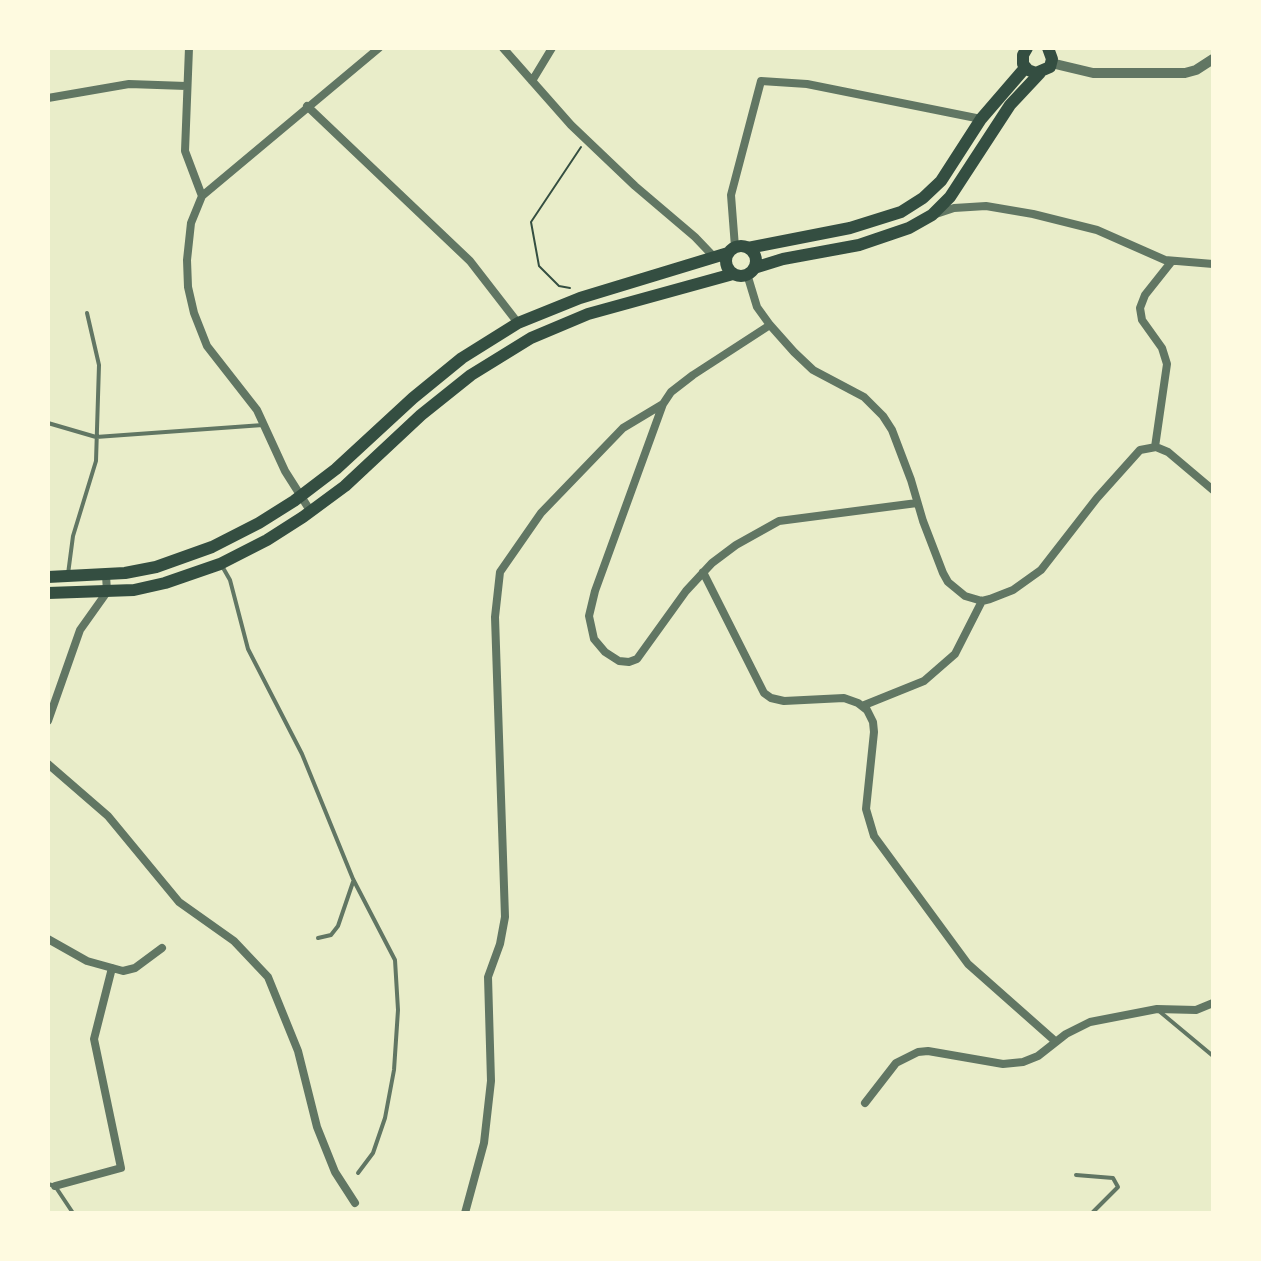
<!DOCTYPE html>
<style>
body{margin:0}
#map{position:relative;width:1261px;height:1261px;overflow:hidden;background:#e9edc9;font-family:Mulish,sans-serif}
canvas{display:block}
.frame{position:absolute;inset:0;border:50px solid #fefae0;pointer-events:none}
</style>
<div id="map">
<canvas width="1261" height="1261"></canvas>
<div class="frame"></div>
</div>
<script>
const g = document.querySelector('canvas').getContext('2d');
g.lineJoin = 'round';
const toPath = rows => new Path2D(rows.map(r => 'M' + r).join(''));
function strokePath(path, color, width, dash) { g.strokeStyle = color; g.lineWidth = width; g.lineCap = dash ? 'butt' : 'round'; g.setLineDash(dash || []); g.stroke(path); }
strokePath(toPath([
 [570,288,559,286,539,266,531,222,581,147]
]), '#344e41', 2);
strokePath(toPath([
 [48,423,96,437,263,425],
 [222,566,230,580,248,649,302,754,353,879,395,960,398,1010,394,1070,385,1118,373,1153,358,1173],
 [68,574,73,536,96,461,99,365,87,313],
 [318,938,331,935,338,926,353,882],
 [1159,1011,1213,1056],
 [1076,1175,1113,1178,1118,1187,1093,1212],
 [48,1184,55,1186,73,1213]
]), '#617663', 4);
strokePath(toPath([
 [189,48,185,151,202,196,191,223,187,260,188,287,194,313,207,346,257,410,285,471,311,512],
 [503,48,571,125,635,186,695,237,715,258],
 [532,81,552,48],
 [48,98,129,84,186,86],
 [307,106,470,261,518,323],
 [202,196,379,48],
 [936,214,954,208,986,206,1033,214,1097,230,1165,260,1213,264],
 [735,247,731,195,761,81,807,84,981,119],
 [747,274,757,307,770,325,794,352,813,370,864,397,883,416,892,430,911,480,923,521,943,573,948,582,965,596,982,601,990,599,1013,590,1041,570,1097,498,1140,450,1156,447,1168,452,1213,490],
 [770,325,693,375,671,392,663,404,595,591,589,616,594,639,605,652,619,661,629,662,637,659,686,591,712,563,736,545,779,521,917,503],
 [1155,447,1167,364,1162,348,1142,320,1140,308,1145,295,1172,261],
 [703,572,764,693,771,698,784,701,844,698,858,703,867,710,873,722,874,732,866,809,874,836,968,964,1055,1041],
 [862,706,924,681,955,654,982,601],
 [48,721,80,630,107,592,106,575],
 [48,764,108,816,179,902,234,941,268,977,298,1051,317,1127,335,1172,355,1203],
 [48,939,87,961,123,971,135,968,162,948],
 [865,1103,896,1063,918,1052,928,1051,1003,1064,1023,1062,1038,1056,1066,1034,1090,1022,1157,1009,1196,1010,1213,1003],
 [55,1186,121,1168,94,1039,112,968],
 [465,1213,484,1143,491,1081,488,977,500,944,505,917,495,617,500,572,541,513,623,428,663,404]
]), '#617663', 8);
strokePath(toPath([
 [1051,63,1093,73,1185,73,1196,70,1213,59]
]), '#617663', 10);
strokePath(toPath([
 [1027,48,1023,55,1023,64,1028,70,1036,73,1050,67,1052,59,1048,48],
 '726 261a15 15 0 1 1 30 0a15 15 0 1 1-30 0Z',
 [748,248,850,228,901,212,923,198,941,181,981,119,1025,68],
 [754,268,783,259,859,245,909,228,932,215,950,197,1010,105,1040,73],
 [48,577,125,573,156,567,212,547,259,523,294,501,336,469,413,398,462,358,518,323,580,298,728,253],
 [48,593,134,590,165,583,220,564,267,540,303,517,345,486,421,415,471,375,531,338,588,314,733,274]
]), '#344e41', 12);
</script>
